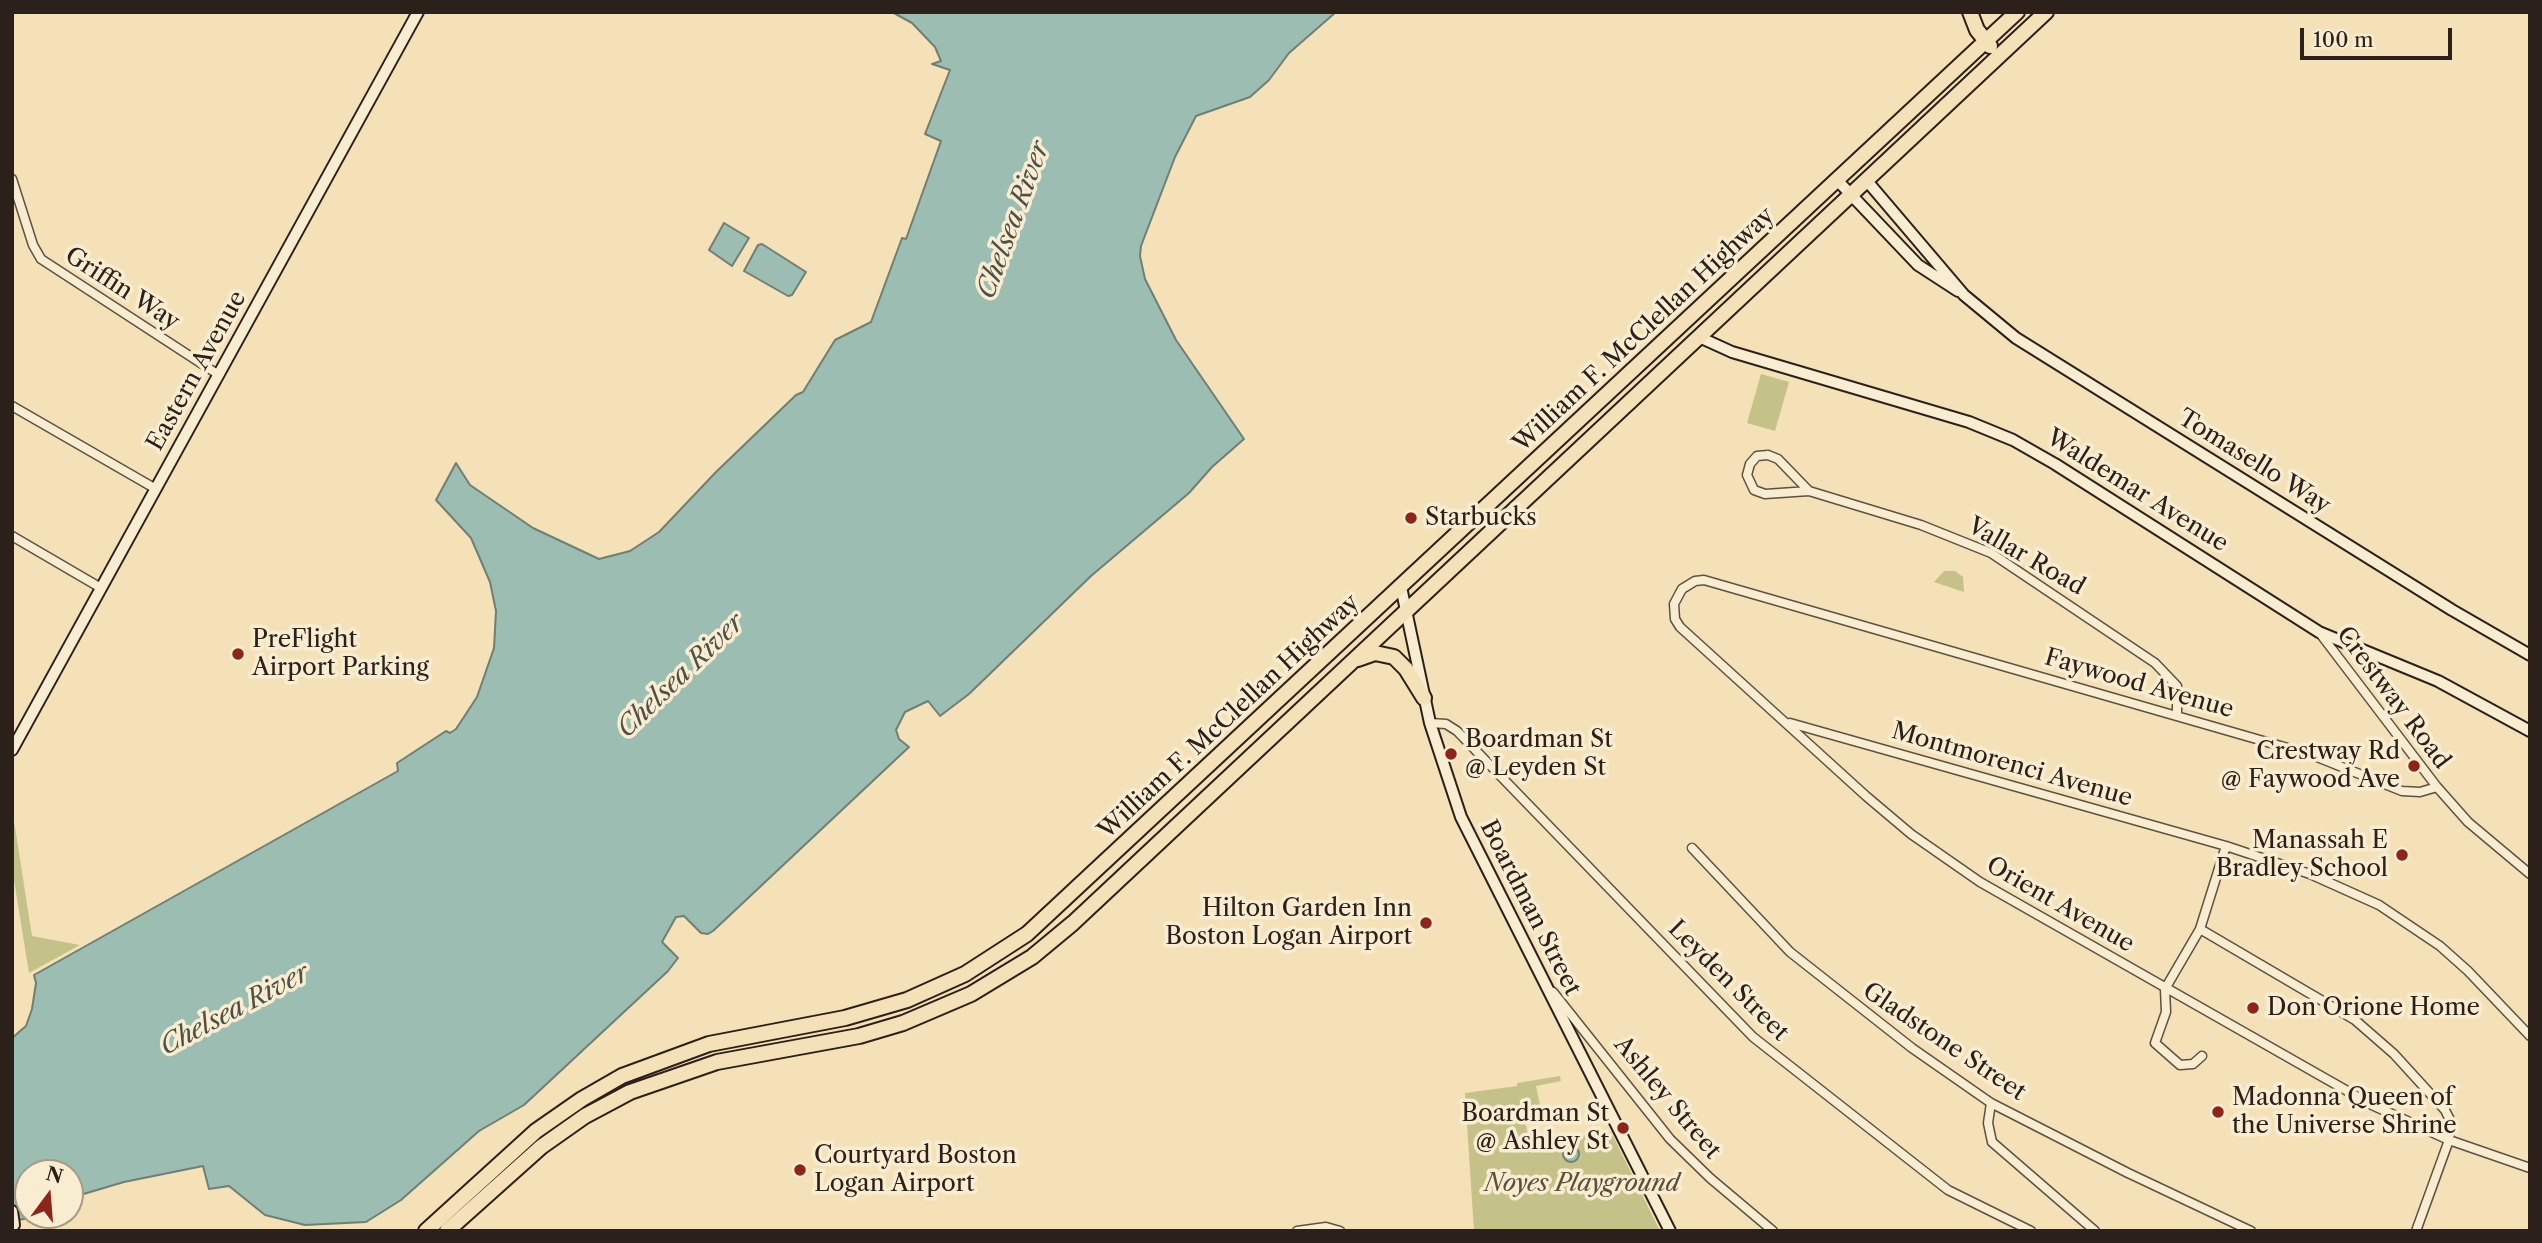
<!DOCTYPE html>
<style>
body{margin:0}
#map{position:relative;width:2542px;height:1243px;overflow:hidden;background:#f5e1b8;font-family:"Libre Caslon Text",serif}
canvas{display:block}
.frame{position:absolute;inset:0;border:14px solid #2c211a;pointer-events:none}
.north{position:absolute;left:14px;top:1159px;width:70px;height:70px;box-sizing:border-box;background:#f8ecd1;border:2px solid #a69b88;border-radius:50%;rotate:16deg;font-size:19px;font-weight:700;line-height:28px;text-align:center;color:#2c211a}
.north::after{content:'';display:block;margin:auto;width:24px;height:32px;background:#8f2418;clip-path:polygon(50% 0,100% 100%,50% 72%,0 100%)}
.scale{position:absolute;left:2300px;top:28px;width:152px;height:32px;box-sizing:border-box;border:4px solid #2c211a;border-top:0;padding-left:9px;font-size:21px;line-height:24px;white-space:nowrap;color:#2c211a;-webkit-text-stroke:5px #f8ecd1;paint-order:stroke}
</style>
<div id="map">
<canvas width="2542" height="1243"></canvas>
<div class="frame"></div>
<div class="north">N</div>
<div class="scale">100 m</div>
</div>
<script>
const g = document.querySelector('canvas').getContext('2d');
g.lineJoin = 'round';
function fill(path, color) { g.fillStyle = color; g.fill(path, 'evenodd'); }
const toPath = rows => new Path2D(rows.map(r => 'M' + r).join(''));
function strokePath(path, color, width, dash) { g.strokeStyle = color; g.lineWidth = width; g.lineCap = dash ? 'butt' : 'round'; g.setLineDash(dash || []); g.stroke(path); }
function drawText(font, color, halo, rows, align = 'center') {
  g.font = font + ' "Libre Caslon Text",serif'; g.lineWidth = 7; g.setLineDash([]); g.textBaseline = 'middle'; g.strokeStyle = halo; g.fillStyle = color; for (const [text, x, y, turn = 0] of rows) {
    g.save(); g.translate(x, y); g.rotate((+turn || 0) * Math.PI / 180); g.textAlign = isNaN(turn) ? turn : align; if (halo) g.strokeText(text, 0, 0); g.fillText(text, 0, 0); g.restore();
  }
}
fill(toPath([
 [1761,374,1789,382,1775,431,1747,423],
 [1944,571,1955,571,1963,577,1964,592,1934,582],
 [12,808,32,936,80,945,29,973,12,868],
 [1560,1076,1561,1081,1536,1086,1540,1105,1522,1109,1530,1142,1611,1132,1660,1231,1474,1231,1465,1093,1517,1086,1517,1083]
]), '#c4c189');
const water = toPath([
 [892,12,1336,12,1289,53,1269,80,1250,97,1196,116,1175,157,1141,246,1140,256,1145,279,1176,340,1244,439,1212,467,1189,493,1091,576,969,694,940,716,928,701,905,712,896,730,899,739,909,747,713,931,708,934,701,933,684,916,676,917,662,942,678,958,668,971,524,1105,479,1131,401,1200,366,1222,305,1225,265,1215,229,1186,209,1189,203,1166,124,1182,70,1198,70,1173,28,1173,28,1215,36,1217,12,1221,12,1038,26,1026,32,1009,36,983,34,975,398,771,397,763,446,731,450,733,456,729,477,697,494,648,496,611,490,582,471,538,436,500,456,463,470,485,533,528,599,559,630,551,659,532,716,472,796,395,803,392,835,340,871,322,902,238,906,239,941,141,925,134,950,70,932,64,941,61,935,47,912,23,892,12],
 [724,223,749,238,732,266,709,250,724,223],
 [762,244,806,272,792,295,788,296,744,271,758,245,762,244],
 '1563 1154a8 8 0 1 1 16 0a8 8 0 1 1-16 0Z'
]);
fill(water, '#9cbdb1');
strokePath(water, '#6f7f75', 2);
const street = toPath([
 [12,179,33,245,41,259,219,375],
 [12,406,156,489],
 [1768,455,1778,459,1809,491,1765,494,1754,490,1747,475,1750,464,1757,456,1768,455],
 [1809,491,1921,525,1991,553,2155,663,2177,686,2177,714],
 [12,536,101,588],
 [2319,632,2437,787,2468,822,2530,874],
 [1430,723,1446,724,1457,731,1753,1037,1948,1190,2031,1231],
 [1790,723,2226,846,2310,874,2379,905,2440,946,2468,971,2530,1036],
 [2437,787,2420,792,2402,791,2312,755,1704,580,1695,581,1682,589,1674,604,1675,619,1680,627,1866,796,1911,834,1980,882,2372,1105,2449,1140,2530,1168],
 [1692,848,1790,952,1912,1048,1991,1103,2128,1173,2251,1231],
 [2200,929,2355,1020,2394,1054,2445,1110,2451,1122,2449,1140,2416,1231],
 [1553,992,1670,1139,1710,1178,1773,1231],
 [2202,1056,2193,1064,2180,1065,2155,1043,2166,1012,2165,989,2200,929,2226,846],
 [1991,1103,1988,1123,1992,1142,2095,1231],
 [1297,1231,1326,1227,1340,1231]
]);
const secondary = toPath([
 [1838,181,1918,265,1958,291],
 [1867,181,1964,295,2016,338,2452,610,2530,655],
 [1699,337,1732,352,1969,422,2013,440,2055,464,2319,632,2438,681,2530,731],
 [1401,587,1430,723,1461,817,1670,1231],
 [12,750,418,12],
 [12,1211,14,1225]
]);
const highway = toPath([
 [1970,12,1977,30,1990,46],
 [1358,659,1375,653,1394,657,1406,669,1424,698],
 [426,1231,536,1131,582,1099,622,1076,709,1044,845,1018,907,1000,965,974,1027,934,2017,12],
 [447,1231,541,1147,585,1116,630,1092,717,1062,859,1036,903,1023,971,994,1032,957,1073,923,2046,12]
]);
strokePath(street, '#5e5142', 11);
strokePath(secondary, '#2c211a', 14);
strokePath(highway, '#2c211a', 18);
strokePath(street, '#f8ecd1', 8);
strokePath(secondary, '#f8ecd1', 10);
strokePath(highway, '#f5e1b8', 14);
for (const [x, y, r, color] of [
 [1411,518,7,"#8f2418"],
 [238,654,7,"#8f2418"],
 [1451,754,7,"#8f2418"],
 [2414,766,7,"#8f2418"],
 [2402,855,7,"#8f2418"],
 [1426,923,7,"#8f2418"],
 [2253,1008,7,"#8f2418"],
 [2218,1112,7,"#8f2418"],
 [1623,1128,7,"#8f2418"],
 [800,1170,7,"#8f2418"]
]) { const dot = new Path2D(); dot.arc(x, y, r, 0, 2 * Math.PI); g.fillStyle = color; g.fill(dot); strokePath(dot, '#f8ecd1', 2.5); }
drawText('24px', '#2c211a', '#f8ecd1', [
 ["Griffin Way",122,289,33],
 ["William F. McClellan Highway",1644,330,-43],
 ["Eastern Avenue",197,371,-61],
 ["Tomasello Way",2254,462,32],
 ["Waldemar Avenue",2137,491,32],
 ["Vallar Road",2026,557,30],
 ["Faywood Avenue",2139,684,16],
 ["Crestway Road",2393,698,53],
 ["William F. McClellan Highway",1229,717,-43],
 ["Montmorenci Avenue",2012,765,16],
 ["Orient Avenue",2060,905,30],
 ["Boardman Street",1530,908,63],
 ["Leyden Street",1728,981,45],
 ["Gladstone Street",1944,1042,34],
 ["Ashley Street",1667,1098,50]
]);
drawText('24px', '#2c211a', '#f8ecd1', [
 ["Starbucks",1425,518],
 ["PreFlight",252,640],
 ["Airport Parking",252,668],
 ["Boardman St",1465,740],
 ["@ Leyden St",1465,768],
 ["Crestway Rd",2400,752,"right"],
 ["@ Faywood Ave",2400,780,"right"],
 ["Manassah E",2388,841,"right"],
 ["Bradley School",2388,869,"right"],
 ["Hilton Garden Inn",1412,909,"right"],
 ["Boston Logan Airport",1412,937,"right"],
 ["Don Orione Home",2267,1008],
 ["Madonna Queen of",2232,1098],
 ["the Universe Shrine",2232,1126],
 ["Boardman St",1609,1114,"right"],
 ["@ Ashley St",1609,1142,"right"],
 ["Courtyard Boston",814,1156],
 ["Logan Airport",814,1184]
], 'left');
drawText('italic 24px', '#5a513b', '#f8ecd1', [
 ["Noyes Playground",1582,1184]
]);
drawText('italic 26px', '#4e5047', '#f8ecd1', [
 ["Chelsea River",1014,220,-70],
 ["Chelsea River",681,676,-44],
 ["Chelsea River",235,1010,-28]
]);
</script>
